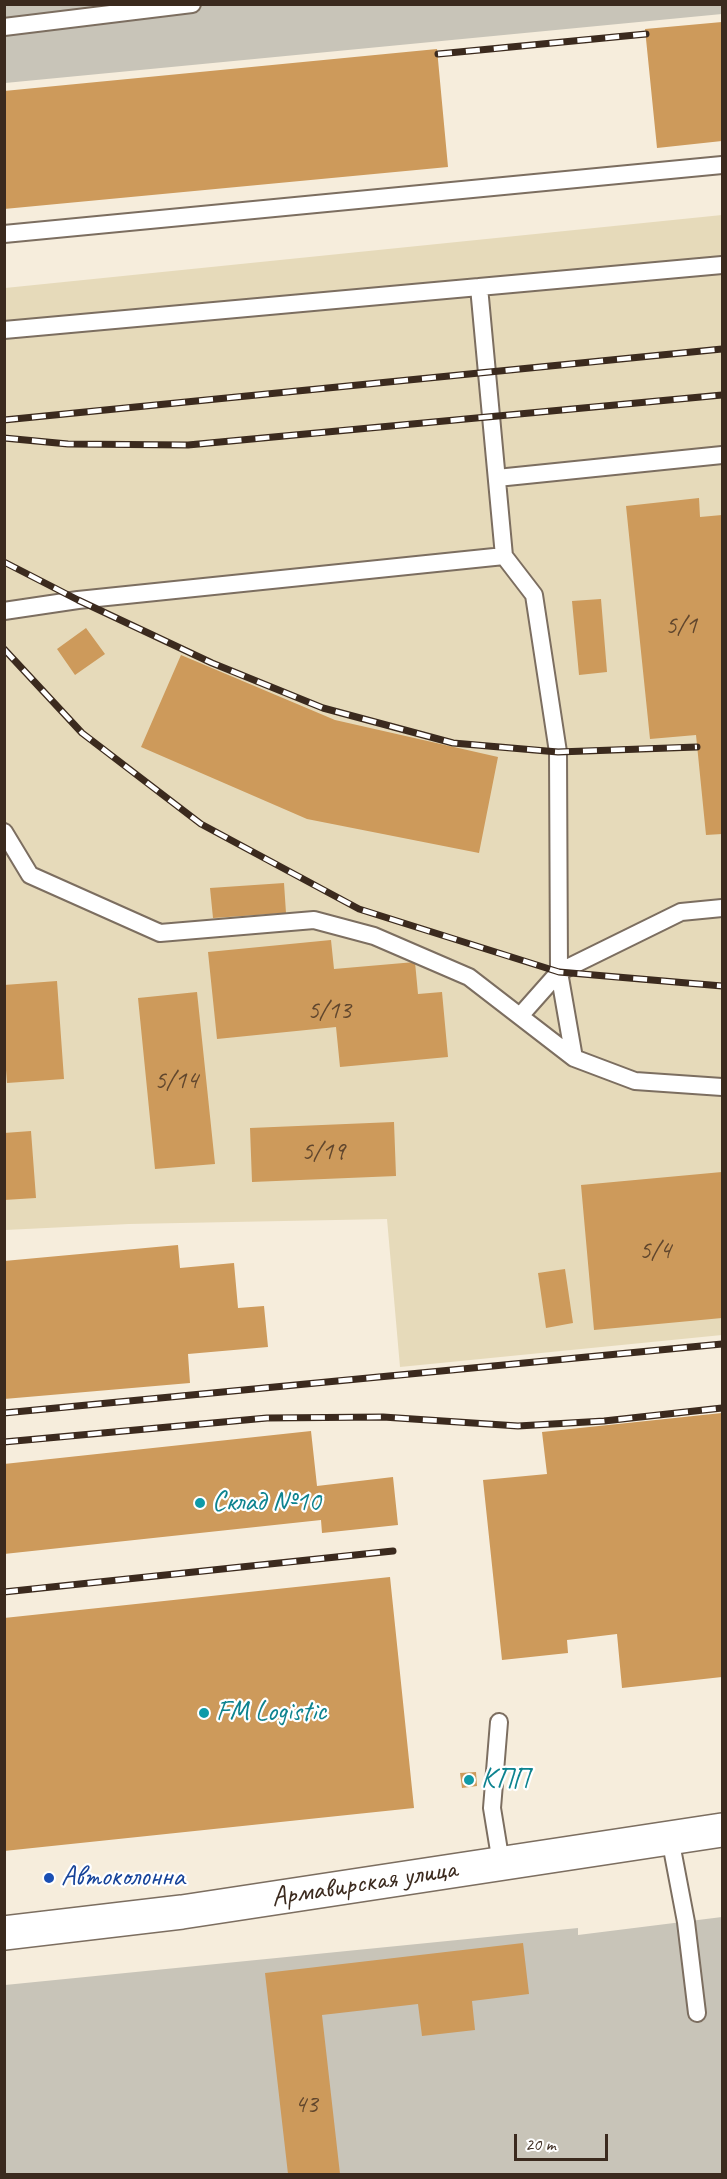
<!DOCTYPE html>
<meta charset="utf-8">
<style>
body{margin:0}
#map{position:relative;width:727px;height:2179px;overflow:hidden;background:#f6eddc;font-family:Caveat,sans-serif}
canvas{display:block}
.frame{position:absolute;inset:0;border:6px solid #3b2a1e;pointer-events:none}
.scale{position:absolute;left:514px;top:2134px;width:94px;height:27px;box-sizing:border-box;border:3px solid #3b2a1e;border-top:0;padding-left:8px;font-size:18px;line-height:21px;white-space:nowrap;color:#3b2a1e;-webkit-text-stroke:4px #fff;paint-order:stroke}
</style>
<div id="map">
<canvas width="727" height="2179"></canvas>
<div class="frame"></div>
<div class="scale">20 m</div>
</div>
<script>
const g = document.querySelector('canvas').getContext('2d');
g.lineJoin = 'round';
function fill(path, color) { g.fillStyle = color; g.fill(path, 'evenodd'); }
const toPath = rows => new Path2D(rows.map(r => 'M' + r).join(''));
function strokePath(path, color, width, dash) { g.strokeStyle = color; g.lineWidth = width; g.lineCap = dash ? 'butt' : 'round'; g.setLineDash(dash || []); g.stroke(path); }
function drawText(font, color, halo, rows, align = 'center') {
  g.font = font + ' Caveat,sans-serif'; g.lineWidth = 4.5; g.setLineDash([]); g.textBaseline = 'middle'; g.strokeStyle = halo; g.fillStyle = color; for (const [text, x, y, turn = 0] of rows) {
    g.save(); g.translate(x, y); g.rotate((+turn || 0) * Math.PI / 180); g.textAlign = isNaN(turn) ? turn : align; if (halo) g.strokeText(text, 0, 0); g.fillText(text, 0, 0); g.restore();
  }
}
fill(toPath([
 [722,215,722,1335,400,1367,387,1219,129,1224,5,1230,5,288]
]), '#e6daba');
fill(toPath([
 [5,5,722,5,722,14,5,83],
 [722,1917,722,2174,5,2174,5,1985,578,1928,578,1935]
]), '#c8c4b8');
fill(toPath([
 [722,22,722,141,657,148,645,29],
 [437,49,448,167,4,209,4,91],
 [699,498,700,517,722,515,722,834,706,835,696,735,650,739,626,506],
 [601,599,607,672,579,675,572,601],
 [86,628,105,654,75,675,57,649],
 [181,655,335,720,498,757,479,853,307,819,141,747],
 [284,883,286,913,213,918,210,888],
 [331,940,334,969,415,962,418,994,442,992,448,1057,340,1067,336,1027,217,1039,208,952],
 [57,981,64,1079,7,1083,4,1044,4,985],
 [197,992,215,1164,155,1169,138,998],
 [394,1122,396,1176,252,1182,250,1128],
 [31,1131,36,1198,4,1200,4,1133],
 [722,1172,722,1318,594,1330,581,1185],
 [178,1245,180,1268,234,1263,238,1308,264,1306,268,1347,188,1354,190,1383,4,1399,4,1261],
 [565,1269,573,1323,546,1328,538,1273],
 [722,1413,722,1677,622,1688,617,1634,567,1640,568,1653,502,1660,483,1480,547,1474,542,1432],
 [311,1431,317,1486,393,1477,398,1525,322,1533,321,1520,4,1554,4,1464],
 [390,1577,414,1808,4,1851,4,1618],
 [476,1772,477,1786,462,1788,460,1773],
 [523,1943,529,1994,472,2001,475,2030,422,2036,418,2004,322,2015,340,2174,288,2174,265,1973]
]), '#cd9a5b');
const lane = toPath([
 [4,27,192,4],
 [4,234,722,165],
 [479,287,504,556],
 [4,330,722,265],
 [497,478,722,455],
 [4,611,78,600,504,556,534,595,558,752,559,972,574,1058],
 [4,832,30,875,160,933,314,920,374,936,469,977,574,1058,635,1081,722,1087],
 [520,1016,559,972,681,912,722,908],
 [499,1722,492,1808,501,1863],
 [670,1838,686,1922,697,2013]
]);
const secondary = toPath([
 [4,1933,182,1912,722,1830]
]);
strokePath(lane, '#7c6e60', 20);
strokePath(secondary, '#7c6e60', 36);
strokePath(lane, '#fff', 16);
strokePath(secondary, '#fff', 33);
const rail = toPath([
 [438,54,646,34],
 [4,420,722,349],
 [4,438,68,444,188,445,722,395],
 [4,562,78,600,212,663,323,708,453,743,558,752,697,747],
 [4,649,82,733,201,824,359,909,559,972,722,986],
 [4,1413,722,1344],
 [4,1442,267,1418,383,1417,518,1426,604,1421,722,1408],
 [4,1592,393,1551]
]);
strokePath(rail, '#3b2a1e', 7);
strokePath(rail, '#fff', 4.5, [14]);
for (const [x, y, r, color] of [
 [200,1503,6,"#0f9aa8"],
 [204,1713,6,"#0f9aa8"],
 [469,1780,6,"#0f9aa8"],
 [49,1878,6,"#1a4fb4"]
]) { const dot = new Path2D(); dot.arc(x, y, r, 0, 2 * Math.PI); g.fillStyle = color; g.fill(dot); strokePath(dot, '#fff', 2); }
drawText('26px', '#60462d', null, [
 ["5/1",681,626],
 ["5/13",329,1011],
 ["5/14",176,1081],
 ["5/19",323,1152],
 ["5/4",655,1251],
 ["43",306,2105]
]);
drawText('28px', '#0d838f', '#fff', [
 ["Склад №10",212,1503],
 ["FM Logistic",216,1713],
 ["КПП",481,1780]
], 'left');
drawText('28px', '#164399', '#fff', [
 ["Автоколонна",61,1878]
], 'left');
drawText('28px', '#3b2a1e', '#fff', [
 ["Армавирская улица",364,1884,-9]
]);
</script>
